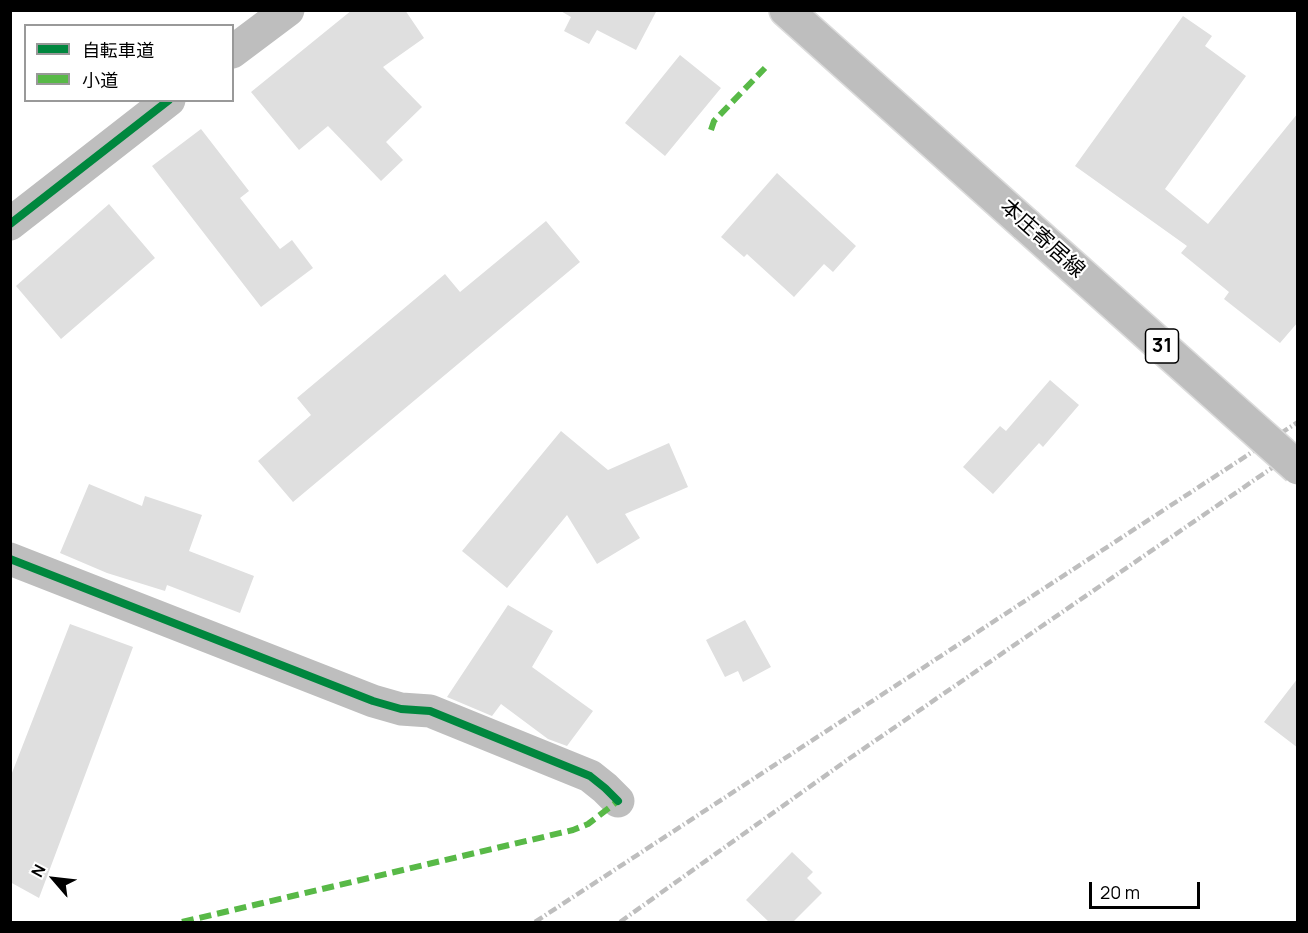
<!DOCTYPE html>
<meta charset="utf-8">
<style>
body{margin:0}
#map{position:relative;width:1308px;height:933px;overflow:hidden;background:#fff;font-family:Manrope,"Noto Sans JP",sans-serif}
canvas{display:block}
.frame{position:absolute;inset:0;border:12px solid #000;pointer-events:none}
.legend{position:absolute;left:24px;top:24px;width:210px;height:78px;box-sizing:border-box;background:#fff;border:2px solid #999;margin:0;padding:8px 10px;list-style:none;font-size:18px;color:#000}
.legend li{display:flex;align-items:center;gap:12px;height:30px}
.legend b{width:30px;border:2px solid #999}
.north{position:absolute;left:24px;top:849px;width:60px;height:60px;-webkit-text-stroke:4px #fff;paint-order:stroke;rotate:298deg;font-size:16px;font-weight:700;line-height:24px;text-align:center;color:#000}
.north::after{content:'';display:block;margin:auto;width:21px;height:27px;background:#000;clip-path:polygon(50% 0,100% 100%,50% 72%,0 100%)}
.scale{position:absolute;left:1089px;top:882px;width:111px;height:27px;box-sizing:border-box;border:3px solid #000;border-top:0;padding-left:8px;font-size:18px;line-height:21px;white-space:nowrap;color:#000;-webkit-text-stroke:4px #fff;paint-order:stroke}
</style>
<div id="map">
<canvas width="1308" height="933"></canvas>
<div class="frame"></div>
<ul class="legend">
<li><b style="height:8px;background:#00873e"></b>自転車道</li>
<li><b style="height:8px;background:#58b947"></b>小道</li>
</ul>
<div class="north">N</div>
<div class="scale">20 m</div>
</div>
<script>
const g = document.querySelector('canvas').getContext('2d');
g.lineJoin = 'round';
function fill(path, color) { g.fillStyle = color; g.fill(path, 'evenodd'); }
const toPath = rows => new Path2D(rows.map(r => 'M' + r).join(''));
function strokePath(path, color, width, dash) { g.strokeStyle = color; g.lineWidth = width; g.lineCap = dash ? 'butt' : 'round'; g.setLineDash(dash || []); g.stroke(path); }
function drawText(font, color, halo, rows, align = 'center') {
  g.font = font + ' Manrope,"Noto Sans JP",sans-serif'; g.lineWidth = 4.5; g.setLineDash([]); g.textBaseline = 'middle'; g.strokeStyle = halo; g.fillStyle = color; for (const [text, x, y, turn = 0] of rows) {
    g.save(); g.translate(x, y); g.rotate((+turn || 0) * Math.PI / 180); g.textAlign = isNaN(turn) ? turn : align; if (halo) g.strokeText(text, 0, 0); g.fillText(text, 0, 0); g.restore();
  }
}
fill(toPath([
 [352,10,405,10,424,38,383,67,422,107,386,142,403,160,381,181,328,126,299,150,251,92],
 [559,10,657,10,636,50,597,30,589,44,564,31,571,17],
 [1183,16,1212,36,1205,46,1246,76,1165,189,1208,224,1298,113,1298,322,1280,343,1224,299,1229,292,1181,253,1187,246,1075,166],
 [680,55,721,88,665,156,625,123],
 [201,129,249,191,240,198,280,249,292,240,313,268,261,307,152,166],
 [777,173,856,246,833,272,824,264,794,297,747,254,744,257,721,237],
 [109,204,155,258,61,339,16,286],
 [546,221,580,262,293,502,258,461,311,415,297,398,445,274,460,292],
 [1050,380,1079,405,1043,447,1039,443,993,494,963,467,1000,426,1006,431],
 [561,431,608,470,669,443,688,487,625,514,640,538,597,564,567,515,507,588,462,551],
 [89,484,142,506,145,496,202,515,189,551,254,576,240,613,167,585,165,591,107,573,60,553],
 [508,605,553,631,532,667,593,711,567,746,548,739,501,704,492,716,447,697],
 [745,620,771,667,743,682,738,671,725,677,706,640],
 [70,624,133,647,39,898,10,882,10,778],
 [1298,678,1298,748,1264,722],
 [792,852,813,872,807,878,822,893,793,922,769,922,746,900]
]), '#dfdfdf');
const primary = toPath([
 [786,10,1026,225]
]);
strokePath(primary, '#dbdbdb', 36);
strokePath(toPath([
 [10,559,373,701,401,709,430,711,590,776,605,788,618,801]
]), '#bebebe', 33);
strokePath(toPath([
 [232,52,288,10],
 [10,224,169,100]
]), '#bebebe', 33);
strokePath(primary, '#bebebe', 33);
strokePath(toPath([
 [535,922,1298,422],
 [620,922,850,758,1298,450]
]), '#bebebe', 4.5, [9, 3, 1.5, 3]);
const primaryBridge = toPath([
 [1026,225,1298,468]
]);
strokePath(primaryBridge, '#dbdbdb', 36, []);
strokePath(primaryBridge, '#bebebe', 33);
strokePath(toPath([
 [711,130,714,121,765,68],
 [182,922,573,830,588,824,618,801]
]), '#58b947', 6, [12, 6]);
strokePath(toPath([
 [10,224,169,100],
 [10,559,373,701,401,709,430,711,590,776,605,788,618,801]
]), '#00873e', 8);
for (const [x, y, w] of [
 [1162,346,33]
]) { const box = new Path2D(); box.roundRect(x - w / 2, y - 17, w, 34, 4.5); g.fillStyle = '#fff'; g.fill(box); strokePath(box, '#000', 1.5); }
drawText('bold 20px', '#000', null, [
 ["31",1162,346]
]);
drawText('21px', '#000', '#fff', [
 ["本庄寄居線",1042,239,42]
]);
</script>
